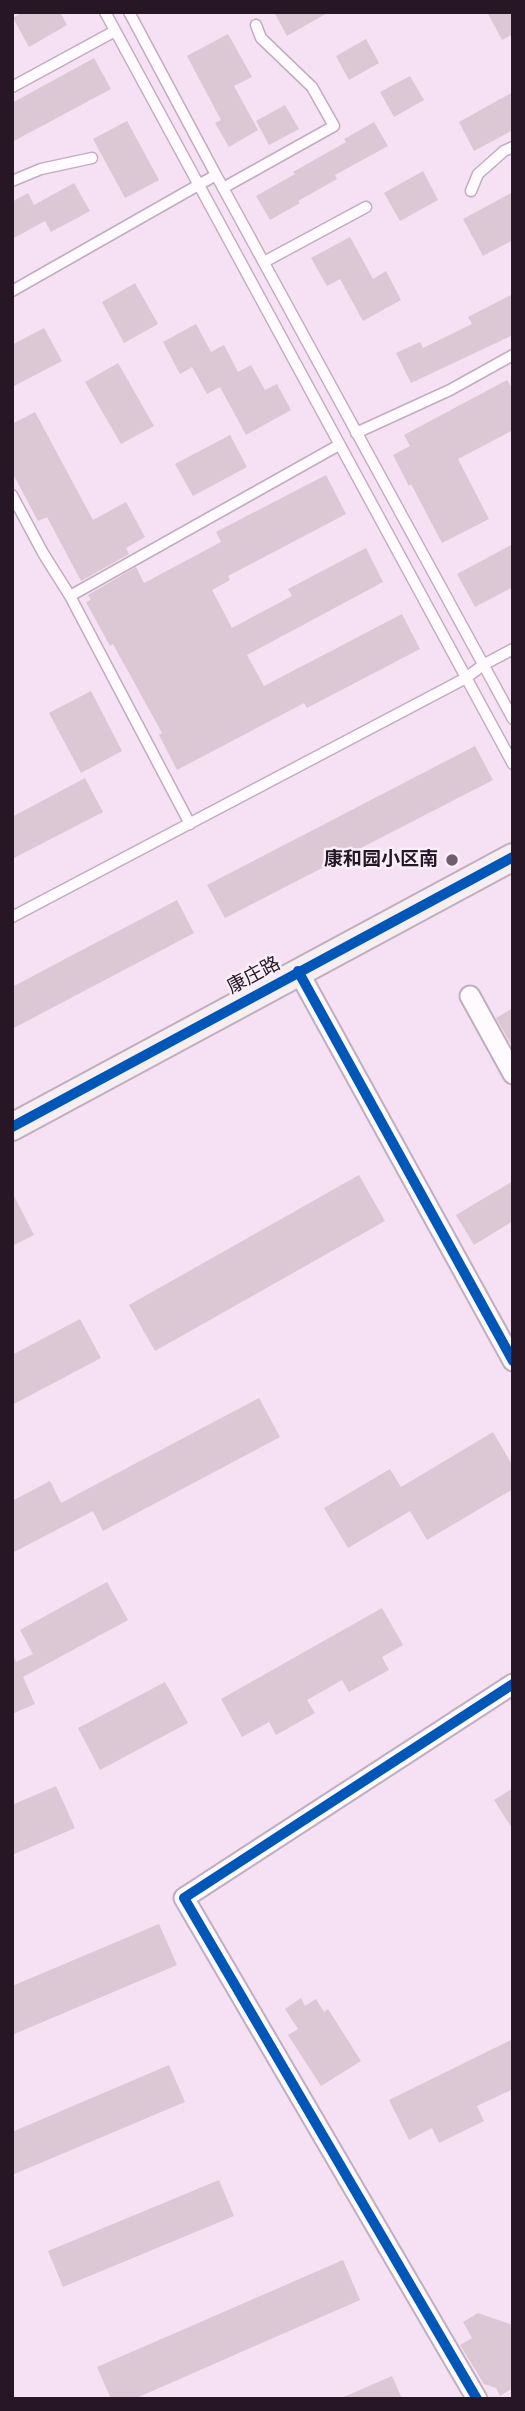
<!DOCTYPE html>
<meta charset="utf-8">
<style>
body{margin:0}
#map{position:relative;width:525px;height:2411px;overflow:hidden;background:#f6e0f3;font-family:"Varela Round",sans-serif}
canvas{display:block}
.frame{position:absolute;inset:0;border:14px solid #271626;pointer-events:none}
</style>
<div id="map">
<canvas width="525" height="2411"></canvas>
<div class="frame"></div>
</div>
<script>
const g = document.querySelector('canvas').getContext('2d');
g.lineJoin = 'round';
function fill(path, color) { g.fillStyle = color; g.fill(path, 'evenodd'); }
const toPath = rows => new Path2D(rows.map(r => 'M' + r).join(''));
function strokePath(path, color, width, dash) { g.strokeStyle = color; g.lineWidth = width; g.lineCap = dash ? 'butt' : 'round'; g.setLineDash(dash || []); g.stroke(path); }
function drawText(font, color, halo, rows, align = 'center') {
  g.font = font + ' "Varela Round","Noto Sans SC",sans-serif'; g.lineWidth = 5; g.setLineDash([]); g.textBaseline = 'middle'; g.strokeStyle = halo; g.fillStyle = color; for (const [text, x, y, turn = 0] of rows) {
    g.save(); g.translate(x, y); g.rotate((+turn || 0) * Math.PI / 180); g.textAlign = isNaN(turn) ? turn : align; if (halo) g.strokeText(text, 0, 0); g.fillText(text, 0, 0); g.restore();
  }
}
fill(toPath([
 [23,12,60,12,67,25,29,47,13,18],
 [274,12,329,12,287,36],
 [487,12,513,12,513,34,502,40],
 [228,34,252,77,234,86,258,130,229,147,215,123,221,120,187,56],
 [366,39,379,63,349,80,336,56],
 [94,58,111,89,12,142,12,103],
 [410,76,424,100,394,117,380,92],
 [513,92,513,130,474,151,459,122],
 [285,105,299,129,269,145,256,121],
 [127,121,159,180,125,198,93,139],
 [374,122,388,146,335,175,337,179,298,201,300,203,270,220,256,196,295,174,293,172,346,142,344,139],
 [423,171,438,200,400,221,384,193],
 [74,183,90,211,51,232,45,221,12,239,12,202,28,193,34,205],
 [513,192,513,240,483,256,463,219],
 [350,237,373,279,386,271,401,300,363,321,340,279,327,286,311,258],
 [135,283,158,324,124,343,102,302],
 [513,294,513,335,411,383,396,353,420,342,423,348,472,324,468,317],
 [196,324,211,352,224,345,238,372,251,365,265,390,277,384,291,410,246,435,220,387,207,394,192,367,180,374,163,342],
 [44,328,62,361,12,387,12,345],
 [118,363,154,426,121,444,85,382],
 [507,380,513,390,513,430,458,459,489,519,442,543,411,484,409,486,393,455,410,446,404,435],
 [35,412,93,520,126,502,145,537,126,548,129,554,81,581,47,517,38,521,12,472,12,424],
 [230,435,247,467,193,496,175,464],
 [326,475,346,514,228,576,230,580,212,590,232,628,292,596,288,589,366,548,383,582,247,655,264,686,402,614,420,649,307,708,304,703,177,770,159,735,162,733,113,644,110,646,86,602,91,600,88,595,136,567,144,583,221,542,216,532],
 [513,544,513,587,475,607,457,574],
 [91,691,122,751,81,773,49,713],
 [475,746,493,780,225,918,207,885],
 [85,778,103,812,12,859,12,817],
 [177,900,194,933,12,1029,12,987],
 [513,1008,513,1048,496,1018],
 [359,1175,385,1221,155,1351,129,1305],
 [513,1181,513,1221,474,1245,456,1215],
 [12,1192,34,1235,12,1246],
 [80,1319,101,1358,12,1405,12,1355],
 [259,1398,280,1437,103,1531,93,1511,12,1553,12,1501,50,1481,61,1503],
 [493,1432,513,1466,513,1489,427,1540,410,1511,348,1548,324,1508,390,1469,401,1487],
 [107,1582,128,1620,23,1677,35,1704,12,1714,12,1652,16,1662,33,1654,20,1630],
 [382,1608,403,1645,382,1657,389,1670,349,1692,342,1680,307,1700,315,1713,276,1735,269,1722,242,1737,221,1699],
 [165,1682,188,1723,100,1770,78,1728],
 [56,1786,75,1828,12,1855,12,1805],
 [513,1788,513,1830,494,1800],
 [159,1924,177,1965,12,2035,12,1986],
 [301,1998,305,2006,316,1999,324,2012,328,2009,361,2061,321,2086,288,2035,298,2029,285,2009],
 [513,2039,513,2089,477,2106,484,2121,439,2143,432,2128,409,2140,389,2100],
 [169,2065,185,2102,12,2175,12,2132],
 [219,2180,234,2216,63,2287,48,2251],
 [343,2260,360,2300,134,2399,111,2399,97,2367],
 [478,2313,510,2324,513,2329,513,2388,500,2396,496,2388,484,2384,460,2345,472,2338,463,2322],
 [392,2376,402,2399,339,2399]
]), '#dcc7d4');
const lane = toPath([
 [105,12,513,764],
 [12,87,115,31],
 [216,175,513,719],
 [12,181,41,169,92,158],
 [223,188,334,126,312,87,261,38,256,25],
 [471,191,478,174,504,151,513,147],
 [264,262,366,207],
 [12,291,216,175,129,12],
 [356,433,450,390,513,355],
 [12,495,43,553,70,596,339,445],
 [70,596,190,824],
 [12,917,466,678,483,665,513,649]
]);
const street = toPath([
 [298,971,513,1361],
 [470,996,513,1074],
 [477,2399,184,1898,513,1684]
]);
const secondary = toPath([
 [12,1127,513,857]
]);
strokePath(lane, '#c0aebe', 13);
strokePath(street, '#c0aebe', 23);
strokePath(secondary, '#c0aebe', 30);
strokePath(lane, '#fefafd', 10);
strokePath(street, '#fefafd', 19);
strokePath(secondary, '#f6eef0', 26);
strokePath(toPath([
 [298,971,513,1361],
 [12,1127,513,857],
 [477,2399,184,1898,513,1684]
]), '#0057b8', 10);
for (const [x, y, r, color] of [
 [452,860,7,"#6f5d6e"]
]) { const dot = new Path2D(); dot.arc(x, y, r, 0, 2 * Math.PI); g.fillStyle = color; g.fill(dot); strokePath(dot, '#f9eff8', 2.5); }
drawText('bold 19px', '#271626', '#f9eff8', [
 ["康和园小区南",438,860]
], 'right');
drawText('19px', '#271626', '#f9eff8', [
 ["康庄路",254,976,-28]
]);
</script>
